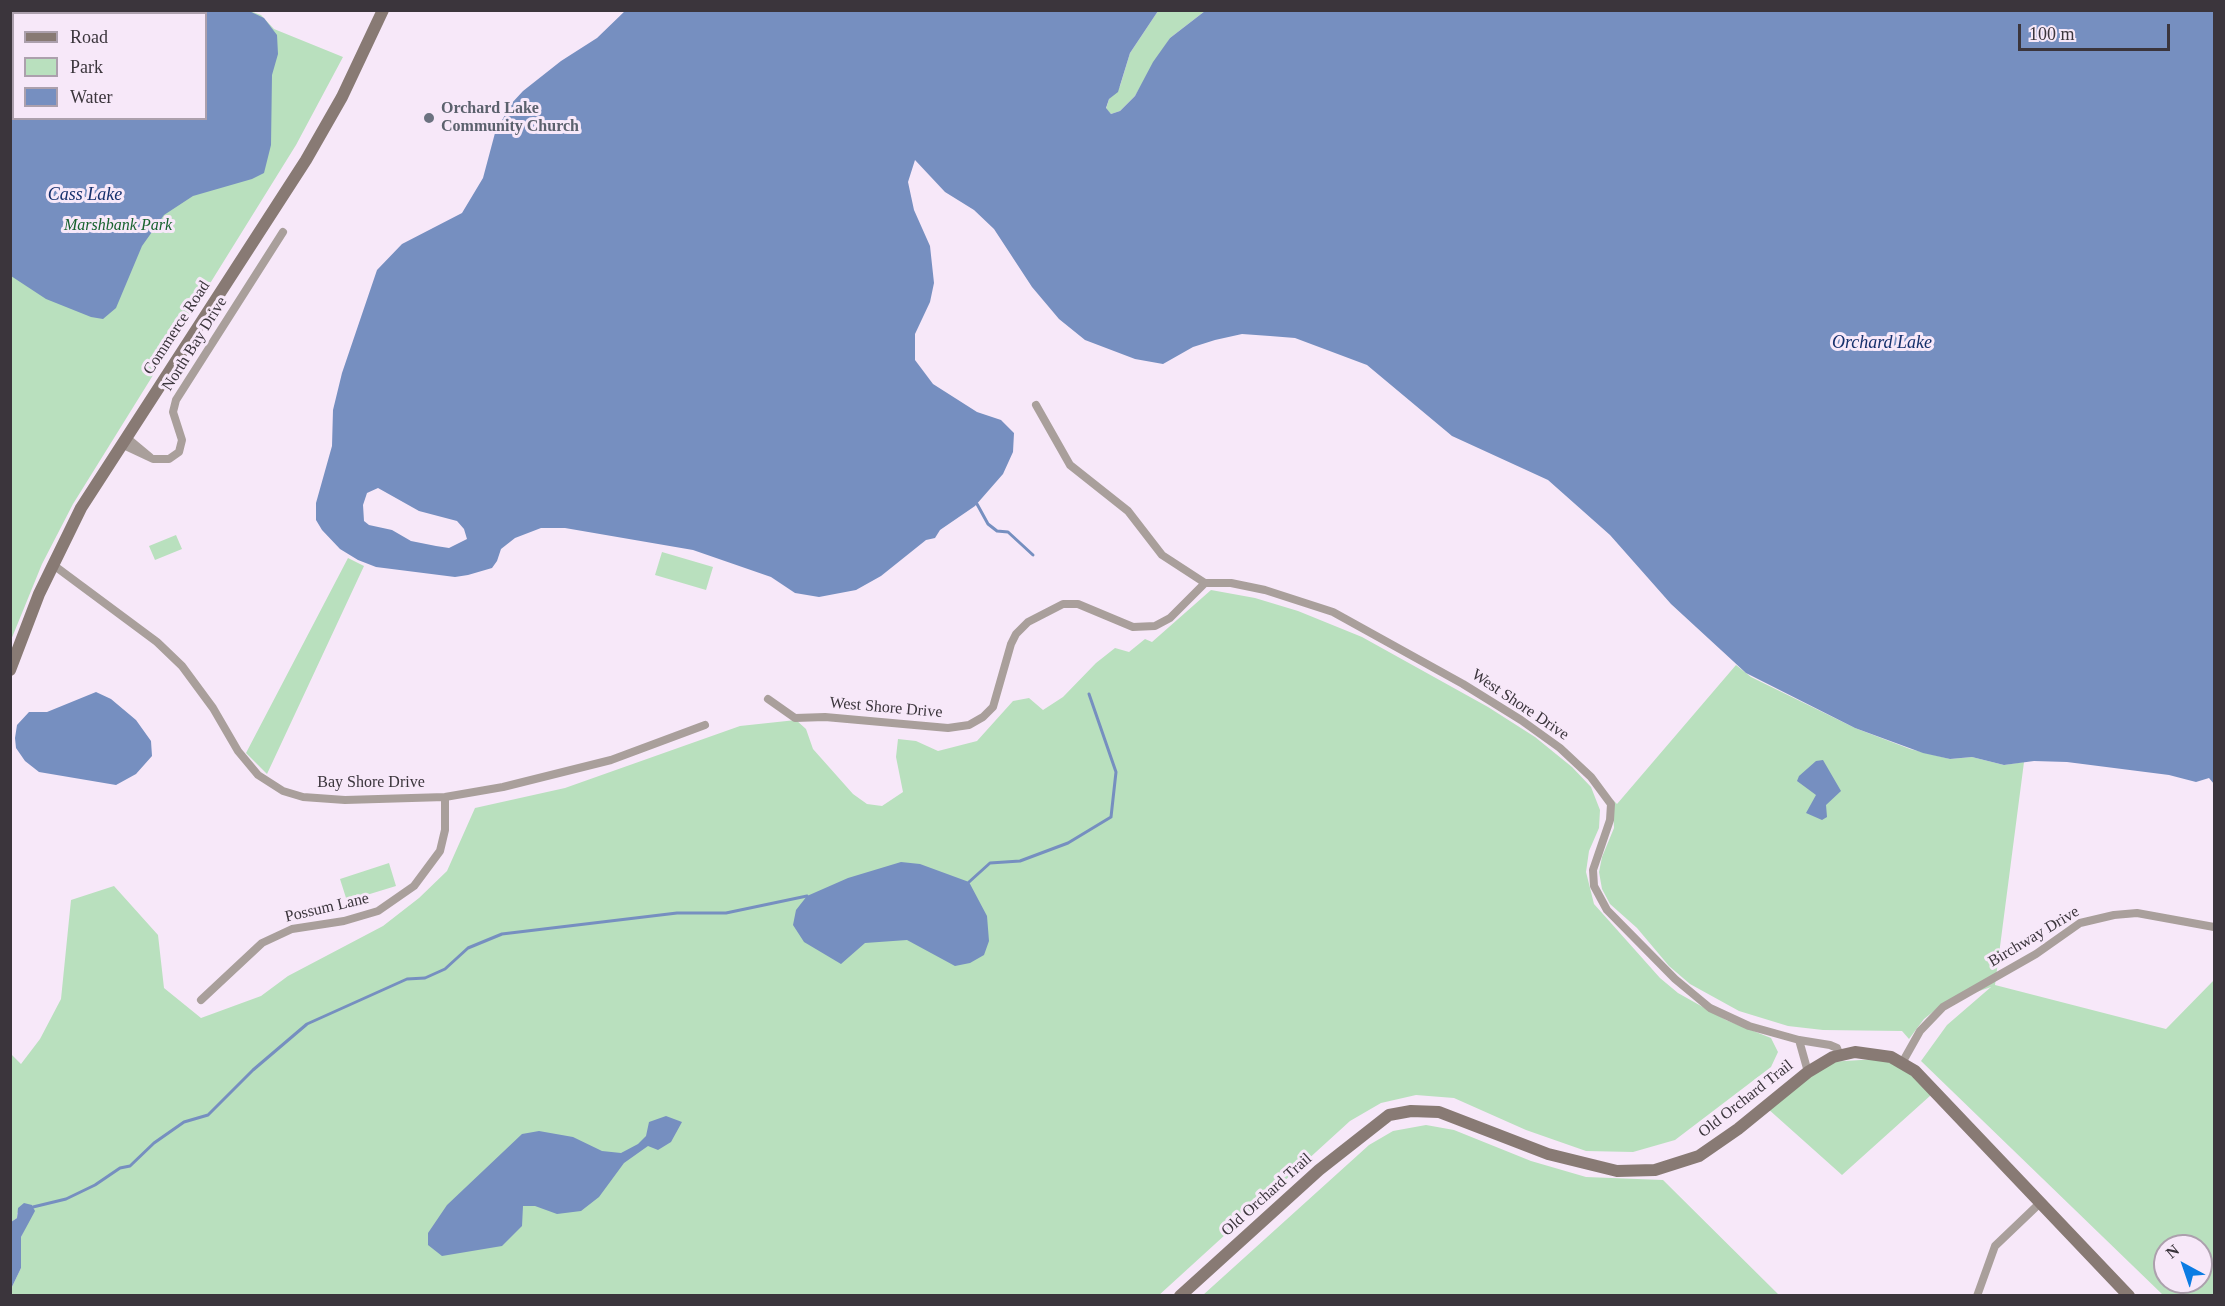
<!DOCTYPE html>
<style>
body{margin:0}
#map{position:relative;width:2225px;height:1306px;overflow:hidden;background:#f7e8f9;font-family:Georgia,serif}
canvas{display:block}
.frame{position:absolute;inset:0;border:12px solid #3b353c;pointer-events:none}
.legend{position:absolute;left:12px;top:12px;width:195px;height:108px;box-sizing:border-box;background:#f7e8f9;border:2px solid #aca0ad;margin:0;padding:8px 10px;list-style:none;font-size:18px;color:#3b353c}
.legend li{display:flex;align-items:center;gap:12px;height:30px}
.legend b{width:30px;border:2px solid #aca0ad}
.north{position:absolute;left:2153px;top:1234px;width:60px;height:60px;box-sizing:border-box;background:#f7e8f9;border:2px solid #aca0ad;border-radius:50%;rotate:320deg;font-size:16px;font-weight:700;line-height:24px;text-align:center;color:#3b353c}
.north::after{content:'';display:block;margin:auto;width:21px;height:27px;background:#0b7ce3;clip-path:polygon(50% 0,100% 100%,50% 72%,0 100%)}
.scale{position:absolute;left:2018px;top:24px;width:152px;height:27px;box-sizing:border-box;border:3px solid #3b353c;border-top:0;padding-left:8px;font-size:18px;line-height:21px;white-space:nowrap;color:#3b353c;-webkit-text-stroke:4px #f7e8f9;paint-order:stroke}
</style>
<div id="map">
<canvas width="2225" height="1306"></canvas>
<div class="frame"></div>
<ul class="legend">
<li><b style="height:8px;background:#887a74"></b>Road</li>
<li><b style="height:16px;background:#b9e0be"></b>Park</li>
<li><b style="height:16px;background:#768fc0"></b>Water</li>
</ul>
<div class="north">N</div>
<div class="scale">100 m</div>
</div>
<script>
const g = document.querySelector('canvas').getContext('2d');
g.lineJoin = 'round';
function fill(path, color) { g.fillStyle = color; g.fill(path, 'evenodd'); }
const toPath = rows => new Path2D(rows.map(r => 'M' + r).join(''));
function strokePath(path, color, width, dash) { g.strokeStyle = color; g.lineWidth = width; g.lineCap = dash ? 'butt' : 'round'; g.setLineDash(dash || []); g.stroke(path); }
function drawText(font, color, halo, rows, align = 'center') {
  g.font = font + ' Georgia,serif'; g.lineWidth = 6; g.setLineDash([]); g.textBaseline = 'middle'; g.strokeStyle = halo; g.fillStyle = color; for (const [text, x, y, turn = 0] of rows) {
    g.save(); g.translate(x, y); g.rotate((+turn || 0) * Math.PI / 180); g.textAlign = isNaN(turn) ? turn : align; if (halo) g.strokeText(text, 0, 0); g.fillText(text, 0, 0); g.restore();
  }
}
fill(toPath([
 [247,10,261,15,274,29,343,57,296,145,73,504,42,564,11,640,11,11],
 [14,14,206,14,206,118,14,118],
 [1158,11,1205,11,1170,38,1135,96,1120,111,1111,114,1106,109,1109,99,1120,86,1130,53],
 [176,535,182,549,155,560,149,546],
 [662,552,713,567,706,590,655,575],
 [348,558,364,566,267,774,246,753],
 [1211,590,1255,598,1298,611,1362,637,1488,707,1535,737,1572,767,1591,787,1600,810,1599,828,1589,851,1586,872,1594,904,1660,978,1678,993,1726,1020,1771,1038,1778,1052,1771,1067,1675,1140,1633,1152,1586,1151,1526,1130,1454,1098,1416,1095,1381,1103,1350,1121,1158,1296,11,1295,11,1289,21,1268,21,1237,34,1208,32,1205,17,1213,17,1218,11,1222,10,1053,21,1064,40,1039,61,999,71,900,114,886,158,935,164,988,201,1018,261,996,288,976,383,926,419,898,447,871,475,808,565,788,740,726,796,720,806,729,813,749,853,794,867,804,882,806,903,792,896,757,898,739,916,741,938,751,977,741,1013,701,1029,698,1043,710,1063,697,1096,663,1115,648,1129,652,1145,639,1152,642],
 [1736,665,1751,677,1855,728,1910,749,1950,759,1972,757,2004,765,2024,762,1995,985,2166,1029,2214,980,2214,1295,2163,1295,1921,1061,1947,1025,1991,987,1944,1003,1924,1019,1909,1039,1902,1031,1823,1030,1788,1026,1739,1011,1690,984,1669,966,1637,928,1610,904,1602,889,1599,872,1602,857,1614,828,1613,800,1617,804],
 [2165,1246,2201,1246,2201,1282,2165,1282],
 [389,863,396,886,347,901,340,879],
 [1894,1058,1931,1095,1842,1175,1767,1108,1828,1062],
 [1426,1125,1454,1130,1531,1161,1586,1177,1663,1180,1779,1295,1203,1295,1369,1145,1393,1131]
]), '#b9e0be');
fill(toPath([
 [247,10,264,18,277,35,278,54,272,75,271,145,264,173,252,179,193,196,164,215,142,246,116,308,103,319,91,317,46,299,11,276,11,11],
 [14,14,206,14,206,118,14,118],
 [626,10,1158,11,1130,53,1118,92,1109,99,1106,108,1111,114,1120,111,1135,96,1153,62,1170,38,1205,11,2214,11,2214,784,2209,778,2196,782,2169,775,2067,762,2034,761,2004,765,1972,757,1950,759,1923,753,1855,728,1746,673,1671,604,1610,535,1548,480,1452,436,1367,365,1295,338,1270,336,1242,334,1215,340,1193,347,1163,364,1135,359,1085,340,1059,319,1032,287,994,229,974,210,945,192,915,160,908,182,914,210,930,246,934,283,930,302,915,334,915,360,933,384,977,412,1001,420,1014,433,1013,452,1003,474,975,506,940,530,935,538,926,540,881,576,856,590,819,597,795,593,771,577,693,550,565,528,541,528,515,538,501,549,497,561,492,568,468,575,455,577,376,567,358,560,340,549,322,530,316,520,316,503,332,446,333,410,342,373,377,270,402,244,462,213,483,178,495,133,511,104,523,91,561,61,597,38],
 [378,488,419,511,457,521,464,529,467,539,449,548,436,546,411,541,392,530,369,525,364,521,363,505,367,493],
 [96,692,111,699,136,720,151,741,152,756,136,774,116,785,39,772,25,761,16,748,15,738,17,725,29,712,47,712],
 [1823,760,1841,791,1826,805,1827,817,1822,820,1806,813,1816,795,1797,781,1799,776,1816,761],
 [901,862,920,864,969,882,987,916,989,941,984,955,970,963,955,966,907,940,865,943,841,964,804,942,793,925,796,910,807,896,848,878],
 [666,1116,682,1122,671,1142,658,1150,648,1146,624,1163,599,1197,581,1211,557,1214,535,1206,523,1206,522,1226,502,1246,442,1256,428,1245,428,1233,447,1205,522,1134,539,1131,573,1137,602,1151,621,1153,638,1144,646,1136,649,1122],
 [24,1203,32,1205,35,1211,21,1237,21,1268,11,1289,11,1222,17,1218,18,1208]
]), '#768fc0');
strokePath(toPath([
 [977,504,988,524,997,531,1008,532,1033,555],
 [969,882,990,863,1020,861,1068,843,1111,817,1116,772,1089,694],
 [33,1207,66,1199,95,1185,120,1168,130,1166,154,1143,184,1122,208,1115,253,1070,307,1024,407,979,425,978,445,969,468,948,502,934,677,913,726,913,807,896]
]), '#768fc0', 3);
strokePath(toPath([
 [1036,405,1070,465,1128,511,1162,555,1205,583,1231,583,1265,590,1333,612,1463,684,1521,720,1560,748,1591,777,1611,804,1610,820,1593,870,1594,886,1607,910,1675,979,1710,1008,1749,1026,1799,1040,1830,1045,1837,1048,1840,1055],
 [126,437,150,457],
 [121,444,153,459,169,459,179,452,182,440,173,412,176,400,283,232],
 [52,564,157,642,182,666,213,708,238,751,258,775,283,791,303,797,345,800,445,797,503,787,611,760,705,725],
 [768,699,795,718,825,717,948,728,969,725,983,717,993,707,1011,644,1016,634,1028,622,1063,604,1078,604,1133,627,1155,626,1170,618,1205,583],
 [201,1000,262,943,292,929,344,921,378,911,414,886,440,851,445,830,445,797],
 [1799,1040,1808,1072],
 [1902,1063,1920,1031,1943,1007,2036,954,2080,923,2114,915,2137,913,2214,927],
 [1977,1296,1995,1246,2040,1203]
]), '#a99f9b', 8);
strokePath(toPath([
 [10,670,39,594,81,508,306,160,342,97,383,10],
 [1180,1296,1319,1170,1389,1115,1411,1111,1439,1112,1548,1154,1617,1171,1655,1170,1699,1156,1738,1129,1808,1072,1833,1057,1855,1052,1891,1057,1915,1071,2129,1296]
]), '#887a74', 12);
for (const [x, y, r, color] of [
 [429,118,6,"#6b7280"]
]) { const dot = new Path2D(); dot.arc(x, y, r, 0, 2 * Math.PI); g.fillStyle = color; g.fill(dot); strokePath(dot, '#f7e8f9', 2); }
drawText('bold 16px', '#5b616d', '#f7e8f9', [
 ["Orchard Lake",441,109],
 ["Community Church",441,127]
], 'left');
drawText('italic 16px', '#18622e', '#f7e8f9', [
 ["Marshbank Park",118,226]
]);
drawText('16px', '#3b353c', '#f7e8f9', [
 ["Commerce Road",177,328,-57],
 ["North Bay Drive",195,344,-58],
 ["West Shore Drive",1520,705,34],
 ["West Shore Drive",886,708,5],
 ["Bay Shore Drive",371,783],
 ["Possum Lane",327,908,-13],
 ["Birchway Drive",2034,937,-31],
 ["Old Orchard Trail",1746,1099,-38],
 ["Old Orchard Trail",1267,1195,-42]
]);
drawText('italic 18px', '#15306c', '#f7e8f9', [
 ["Cass Lake",85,195],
 ["Orchard Lake",1882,343]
]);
</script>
